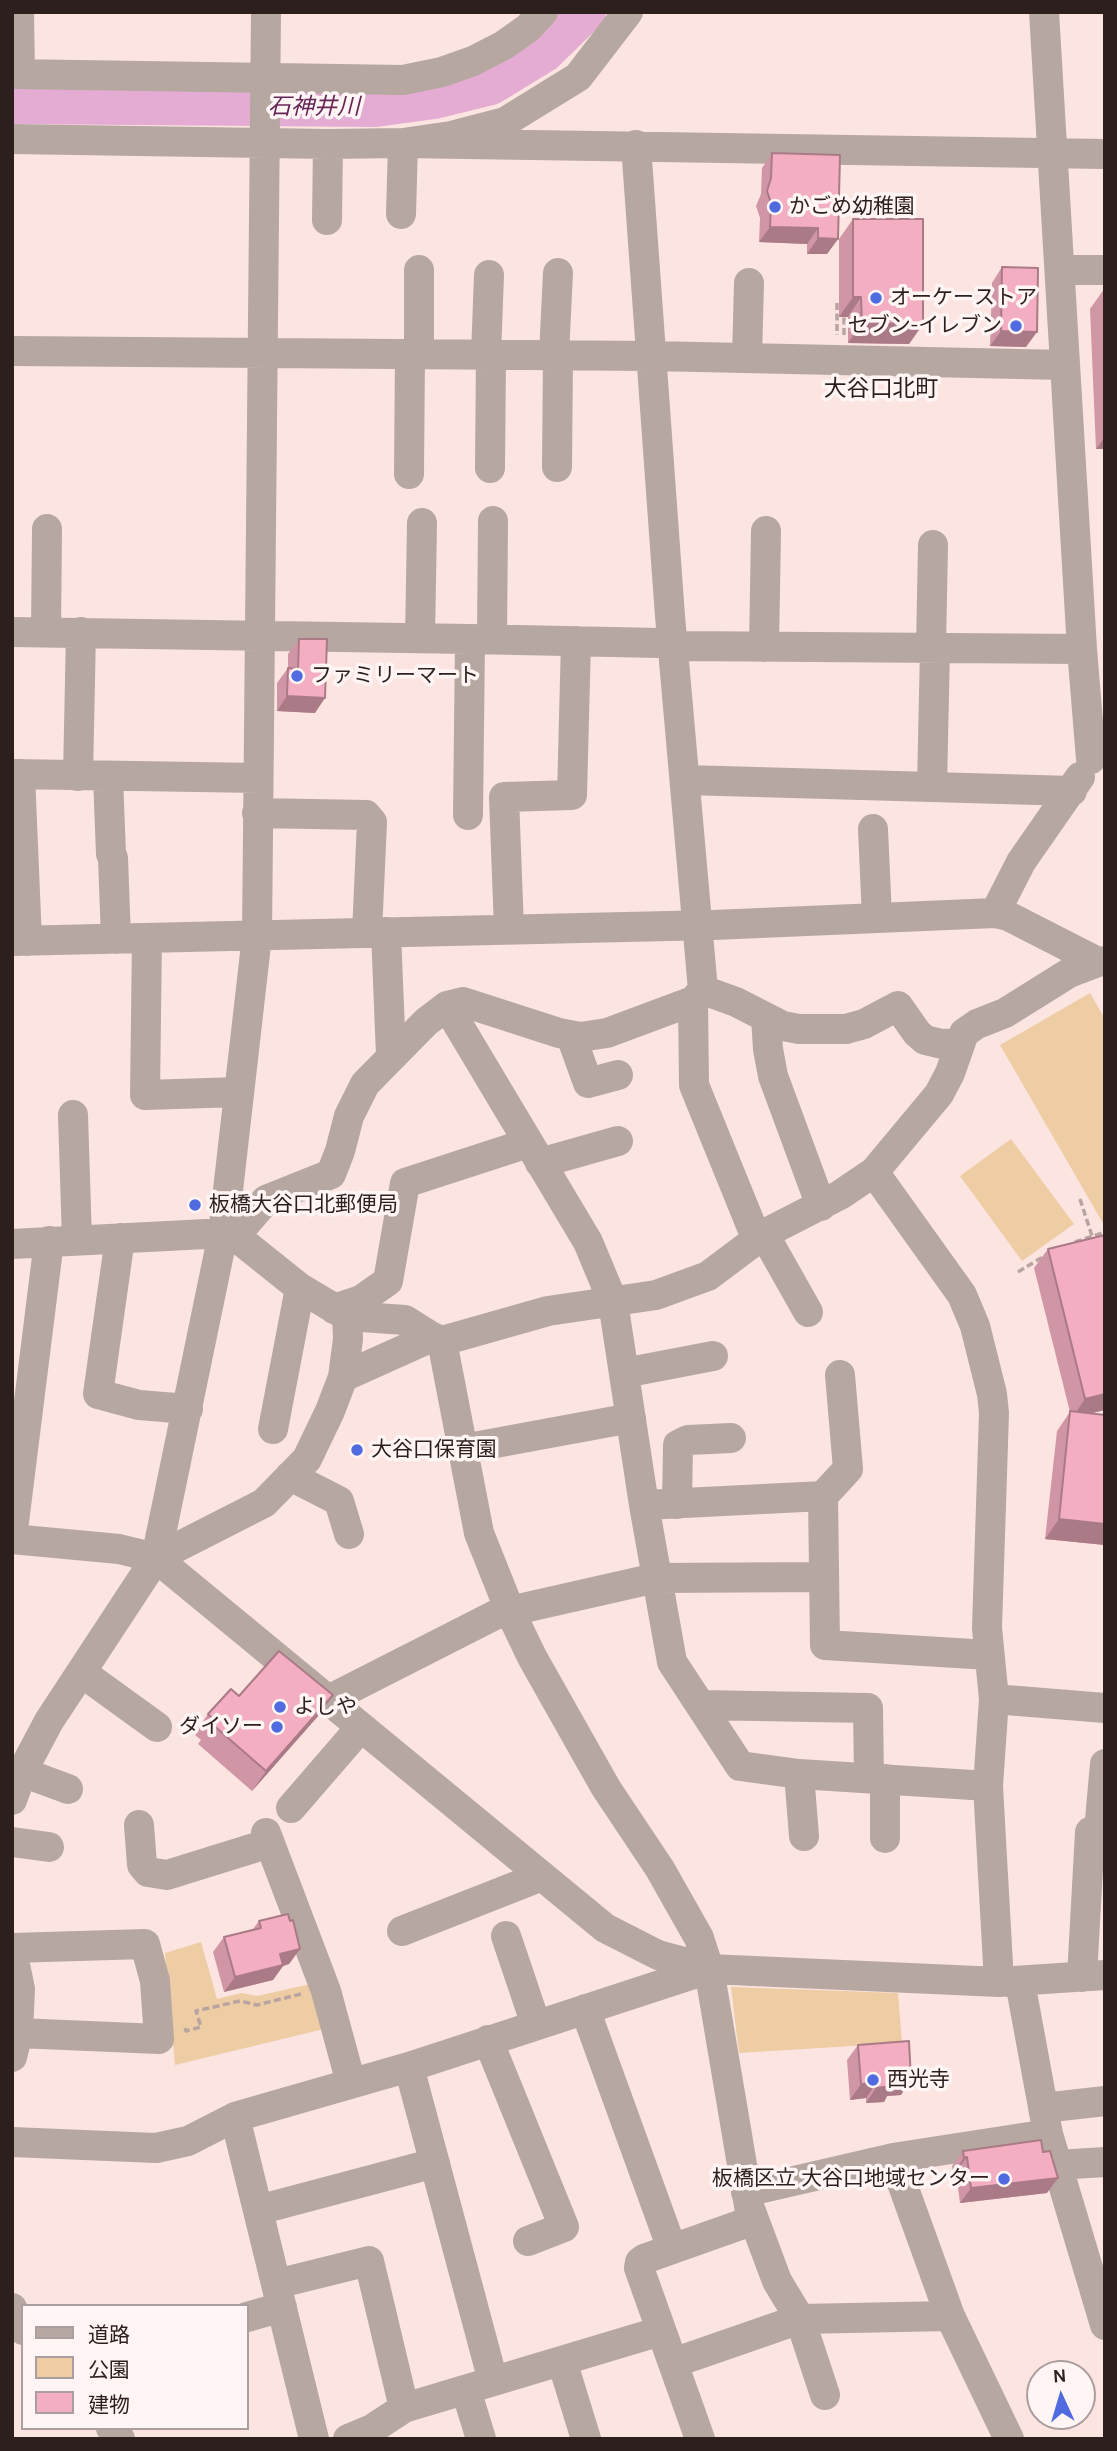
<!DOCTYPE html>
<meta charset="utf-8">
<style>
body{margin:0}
#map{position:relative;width:1117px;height:2451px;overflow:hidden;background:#fce4e1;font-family:Karla,"Noto Sans JP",sans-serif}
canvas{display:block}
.frame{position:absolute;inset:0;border:14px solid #2d1f1d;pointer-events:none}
.legend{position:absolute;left:21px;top:2304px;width:228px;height:126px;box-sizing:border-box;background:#fef5f4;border:2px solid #aa9f9e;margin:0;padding:9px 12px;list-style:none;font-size:21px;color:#2d1f1d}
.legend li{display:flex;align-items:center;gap:14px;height:35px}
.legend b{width:35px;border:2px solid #aa9f9e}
.north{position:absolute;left:1026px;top:2360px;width:70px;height:70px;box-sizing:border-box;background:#fef5f4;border:2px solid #aa9f9e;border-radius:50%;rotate:356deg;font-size:19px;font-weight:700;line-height:28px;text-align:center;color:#2d1f1d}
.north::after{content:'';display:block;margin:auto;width:24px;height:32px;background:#506adf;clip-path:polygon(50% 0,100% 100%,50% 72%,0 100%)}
</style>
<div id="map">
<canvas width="1117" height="2451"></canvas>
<div class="frame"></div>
<ul class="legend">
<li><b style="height:9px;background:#b6a7a0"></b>道路</li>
<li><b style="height:19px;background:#eecca4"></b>公園</li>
<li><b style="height:19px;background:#f3afc1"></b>建物</li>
</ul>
<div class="north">N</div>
</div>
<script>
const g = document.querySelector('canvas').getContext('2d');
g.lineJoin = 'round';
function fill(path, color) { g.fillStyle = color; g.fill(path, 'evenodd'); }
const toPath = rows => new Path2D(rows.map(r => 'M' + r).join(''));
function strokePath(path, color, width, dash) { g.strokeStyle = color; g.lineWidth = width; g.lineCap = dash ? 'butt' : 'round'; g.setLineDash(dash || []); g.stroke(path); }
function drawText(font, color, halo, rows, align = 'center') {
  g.font = font + ' Karla,"Noto Sans JP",sans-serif'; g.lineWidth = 7; g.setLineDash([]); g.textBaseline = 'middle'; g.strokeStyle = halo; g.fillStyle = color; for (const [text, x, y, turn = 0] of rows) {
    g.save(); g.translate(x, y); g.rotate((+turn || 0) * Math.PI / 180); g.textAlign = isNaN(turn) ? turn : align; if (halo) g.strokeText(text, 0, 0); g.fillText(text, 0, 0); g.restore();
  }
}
fill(toPath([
 [1090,993,1105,1019,1104,1225,1000,1045],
 [1011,1139,1074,1224,1022,1261,960,1176],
 [201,1942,217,1999,241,1993,257,1996,315,1983,324,2029,175,2065,165,1953],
 [731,1987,898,1993,902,2043,739,2053]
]), '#eecca4');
strokePath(toPath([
 [12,105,376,108,434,100,491,86,545,53,587,12]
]), '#e4acd2', 38);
strokePath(toPath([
 [837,303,837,335],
 [844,335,844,315],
 [1080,1199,1092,1236],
 [1075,1242,1105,1232],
 [1018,1272,1046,1255],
 [185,2028,186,2031,201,2027,196,2011,240,2001,257,2005,301,1994]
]), '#b9a4a1', 3.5, [7, 3.5]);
strokePath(toPath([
 [19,12,20,74],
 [1044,12,1082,649,1091,759],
 [12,74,403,80,442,72,473,61,504,45,528,28,543,12],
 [12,139,328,144,403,143,451,136,505,122,578,77,628,12],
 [636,145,670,616,703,990,693,1001,694,1085,757,1240],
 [401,214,403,143,1105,154],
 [327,220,328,144],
 [1060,270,1105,270],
 [12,351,652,356,1065,365],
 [419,354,419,270],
 [486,355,489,275],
 [554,355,558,273],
 [747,358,749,283],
 [557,467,558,356],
 [490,468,491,355],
 [409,474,410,353],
 [12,632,470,639,659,643,679,646,1082,649],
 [46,632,47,529],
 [420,638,422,523],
 [492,639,493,521],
 [764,647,766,531],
 [931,648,933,545],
 [12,774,258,778],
 [20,774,27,941],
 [78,776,81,632],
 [108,777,111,854,113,858,116,939],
 [686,780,1072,791],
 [932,787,935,648],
 [257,813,366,815,372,822,367,933],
 [468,815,470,639],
 [873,829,877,918],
 [995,913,1021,862,1080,777],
 [509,929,504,797,572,795,576,641],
 [386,932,391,1056],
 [147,938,145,1095,239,1092],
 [12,941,713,925,995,913,1008,916,1098,962,1105,961],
 [703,990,736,1002,783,1026,799,1029,846,1029,864,1024,898,1006,917,1033,925,1040,942,1044,960,1043],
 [447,1006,588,1242,613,1302,644,1505,672,1662,740,1766,799,1774,988,1786],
 [766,1018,768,1049,773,1076,821,1206],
 [571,1036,588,1083,618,1075],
 [73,1115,77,1240],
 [540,1163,618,1141],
 [874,1172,962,1295,975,1326,992,1394,994,1413,987,1628,994,1699,988,1786,999,1982],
 [764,1234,808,1312],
 [235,1236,266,1200,331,1174,340,1151,349,1116,365,1084,426,1022,447,1006,463,1002,559,1033,580,1037,607,1033,693,1001],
 [120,1238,98,1394,139,1405,188,1409],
 [12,1244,206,1234,235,1236,300,1288,347,1316,405,1320,432,1337],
 [334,1309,361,1300,388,1281,405,1183,528,1143],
 [442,1341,479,1533,510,1611,532,1657,606,1788,660,1869,699,1938,709,1969,749,2206,777,2281,800,2319,825,2395],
 [624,1373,713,1356],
 [343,1377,348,1339,347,1316],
 [273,1429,300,1288],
 [463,1449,631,1418],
 [290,1476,339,1501,349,1534],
 [823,1496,848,1469,840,1375],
 [677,1504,678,1445,688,1440,731,1438],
 [644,1505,823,1496,825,1645,989,1655],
 [12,1538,49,1241],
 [12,1539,119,1549,156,1558,605,1928,658,1955,709,1969,999,1982,1105,1975],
 [156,1558,264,1503,307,1459,330,1411,343,1377,432,1337,442,1341,548,1311,656,1295,708,1276,764,1234,840,1195,874,1172,939,1094,950,1073,964,1033,977,1024,1005,1013,1069,973,1098,962],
 [81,1672,157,1727],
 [994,1699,1105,1708],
 [328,1700,495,1615,510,1611,656,1578,824,1577],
 [700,1705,868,1708,869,1778],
 [1105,1764,1099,1831,1105,1832],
 [23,1770,30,1775,68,1789],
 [799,1774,804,1836],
 [885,1779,885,1838],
 [12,1800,23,1770,49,1721,156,1558,223,1234,257,936,266,12],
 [291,1808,361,1727],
 [139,1825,142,1865,148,1872,167,1875,270,1843],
 [266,1833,326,1991,351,2083],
 [12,1842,49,1847],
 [402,1931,542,1876],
 [506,1936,536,2025],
 [12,1948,145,1944,155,1981,159,2039,18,2033],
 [12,1950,20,1989,18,2033,12,2057],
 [1082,1977,1090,1832,1099,1831],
 [1020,1982,1048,2134,1105,2325],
 [585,2009,672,2249],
 [488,2040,564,2227,528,2241],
 [409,2067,493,2381],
 [1043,2108,1105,2101],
 [235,2117,314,2439],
 [12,2142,156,2148,188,2141,235,2117,409,2067,709,1969],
 [893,2158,950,2316,1009,2439],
 [1057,2165,1105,2162],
 [746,2192,893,2158,1048,2134],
 [258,2210,435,2163],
 [276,2284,369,2261,404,2408],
 [12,2308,23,2330],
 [247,2317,282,2307],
 [562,2361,586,2439],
 [673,2363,800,2319,950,2316],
 [466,2390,481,2439],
 [111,2428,120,2439],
 [348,2439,372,2429,404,2408,661,2331],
 [700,2439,639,2268,640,2262,644,2259,754,2220]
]), '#b6a7a0', 30);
fill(toPath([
 [772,153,838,239,827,254,807,254,807,244,759,242,760,218,756,206,761,194,762,168],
 [853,219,923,324,909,344,848,343,848,317,839,317,839,239],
 [1002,267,1026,347,990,346,992,283],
 [1104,289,1105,289,1105,449,1096,449,1090,309],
 [299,639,315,713,277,711,277,683,288,668,288,654],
 [1105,1235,1105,1410,1090,1413,1105,1415,1105,1545,1045,1539,1057,1431,1070,1412,1034,1268,1048,1249],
 [208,1714,319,1715,252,1791,198,1744,201,1740,194,1734],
 [259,1921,290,1921,300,1949,289,1964,283,1966,273,1980,224,1992,213,1952,224,1937,253,1929],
 [858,2045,901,2095,887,2096,884,2102,866,2103,866,2098,850,2100,847,2060],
 [963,2151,1043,2152,1047,2193,960,2203,956,2172,953,2173,952,2166]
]), '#d196a6');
fill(toPath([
 [770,227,818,228,807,244,759,242],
 [818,238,838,239,827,254,807,254],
 [853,297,861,297,848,317,839,317],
 [862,323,923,324,909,344,848,343],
 [1001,331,1037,332,1026,347,990,346],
 [1105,437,1105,449,1096,449],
 [287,696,325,698,315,713,277,711],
 [1105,1394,1105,1410,1072,1418,1085,1399],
 [1059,1519,1105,1524,1105,1545,1045,1539],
 [333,1695,319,1715,252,1791,266,1771],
 [300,1949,289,1964,283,1966,273,1980,224,1992,235,1977,280,1954],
 [911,2080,901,2095,887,2096,884,2102,866,2103,876,2088,894,2081],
 [876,2083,866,2098,850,2100,861,2084],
 [967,2157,956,2172,953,2173,964,2158],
 [1058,2178,1047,2193,960,2203,971,2188]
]), '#aa7a87');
const building = toPath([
 [772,153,840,155,838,239,818,238,818,228,770,227,771,203,767,191,771,178,772,153],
 [853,219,923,219,923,324,862,323,861,297,853,297,853,219],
 [1002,267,1038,268,1037,332,1001,331,1002,267],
 [299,639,327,639,325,698,287,696,288,668,298,669,299,639],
 [1105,1235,1105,1394,1085,1399,1048,1249,1105,1235],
 [1070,1411,1105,1415,1105,1524,1059,1519,1070,1411],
 [279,1651,333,1695,266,1771,212,1724,215,1721,208,1714,231,1689,239,1696,279,1651],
 [288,1914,290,1921,293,1920,300,1949,280,1954,283,1965,235,1977,224,1937,261,1928,259,1921,288,1914],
 [909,2041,911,2080,894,2081,894,2086,876,2088,876,2083,861,2084,858,2045,909,2041],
 [1041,2140,1043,2152,1050,2151,1058,2178,971,2188,967,2157,964,2158,963,2151,1041,2140]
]);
fill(building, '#f3afc1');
strokePath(building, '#aa7a87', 2);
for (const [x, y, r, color] of [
 [775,207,7,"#506adf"],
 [876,298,7,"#506adf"],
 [1016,326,7,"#506adf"],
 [297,676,7,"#506adf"],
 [195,1205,7,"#506adf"],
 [357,1450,7,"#506adf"],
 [280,1707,7,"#506adf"],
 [277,1727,7,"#506adf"],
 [873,2080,7,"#506adf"],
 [1004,2179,7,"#506adf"]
]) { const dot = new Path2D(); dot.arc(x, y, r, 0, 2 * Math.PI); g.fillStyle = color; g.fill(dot); strokePath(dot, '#fef5f4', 2.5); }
drawText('21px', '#2d1f1d', '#fef5f4', [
 ["かごめ幼稚園",789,207],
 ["オーケーストア",890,298],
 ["セブン-イレブン",1002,326,"right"],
 ["ファミリーマート",311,676],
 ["板橋大谷口北郵便局",209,1205],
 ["大谷口保育園",371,1450],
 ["よしや",294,1707],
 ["ダイソー",263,1727,"right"],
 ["西光寺",887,2080],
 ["板橋区立 大谷口地域センター",990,2179,"right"]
], 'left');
drawText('italic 23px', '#672555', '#fef5f4', [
 ["石神井川",314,107]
]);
drawText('23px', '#2d1f1d', '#fef5f4', [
 ["大谷口北町",881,389]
]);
</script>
